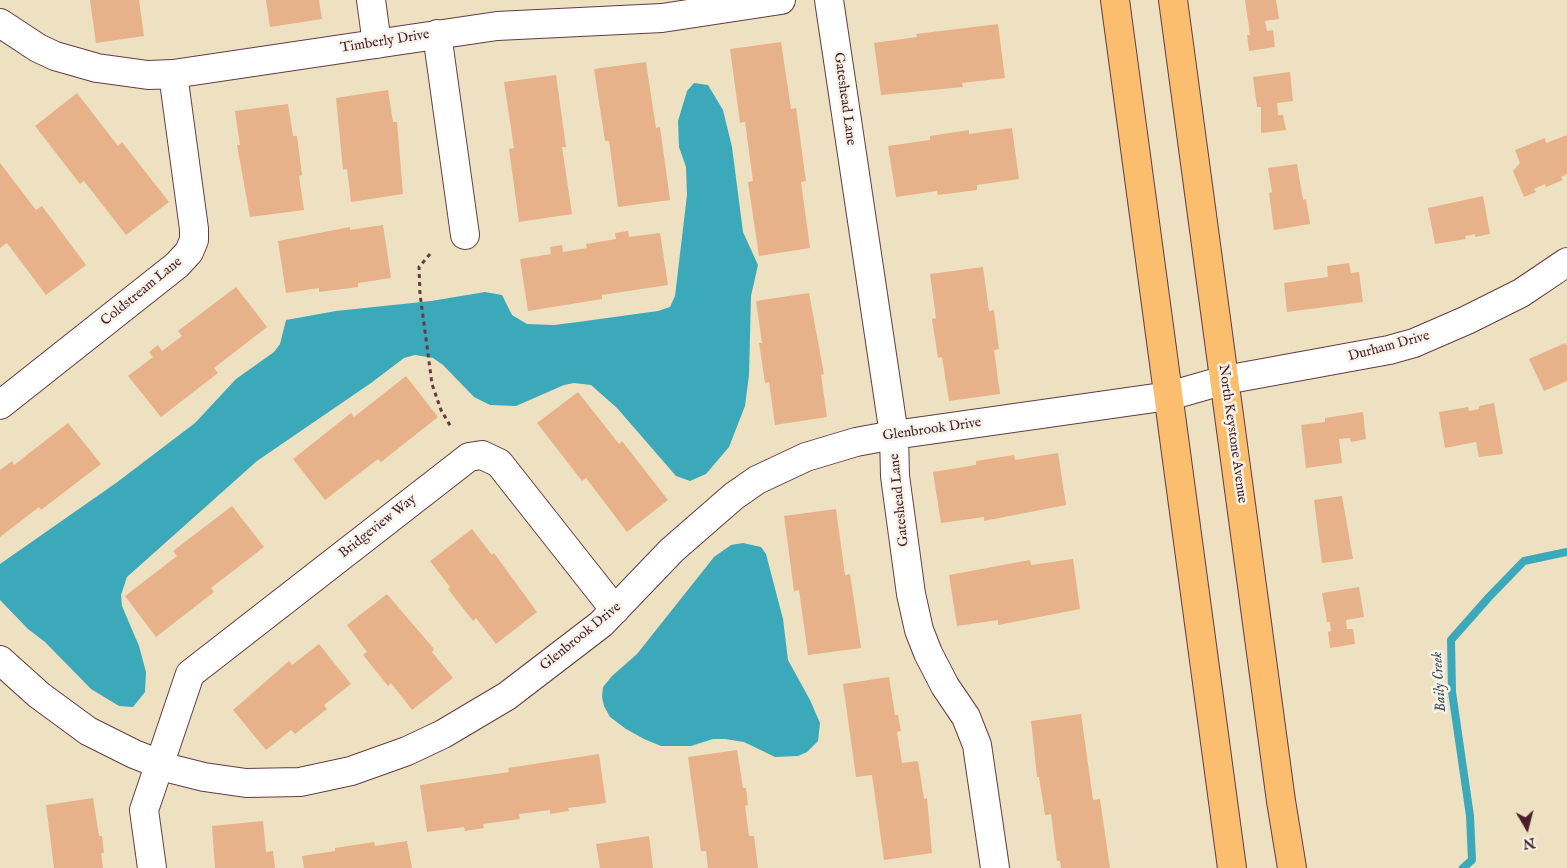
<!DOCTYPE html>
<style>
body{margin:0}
#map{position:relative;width:1567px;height:868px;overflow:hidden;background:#eee1c2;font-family:"IM FELL English",serif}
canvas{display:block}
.north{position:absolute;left:1502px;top:803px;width:50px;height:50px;-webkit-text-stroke:4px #f7f3e8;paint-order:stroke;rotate:172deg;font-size:14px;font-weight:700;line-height:20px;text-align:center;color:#4a1f2b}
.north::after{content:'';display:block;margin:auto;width:18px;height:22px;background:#4a1f2b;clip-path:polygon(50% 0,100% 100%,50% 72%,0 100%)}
</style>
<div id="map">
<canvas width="1567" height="868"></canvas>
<div class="north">N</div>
</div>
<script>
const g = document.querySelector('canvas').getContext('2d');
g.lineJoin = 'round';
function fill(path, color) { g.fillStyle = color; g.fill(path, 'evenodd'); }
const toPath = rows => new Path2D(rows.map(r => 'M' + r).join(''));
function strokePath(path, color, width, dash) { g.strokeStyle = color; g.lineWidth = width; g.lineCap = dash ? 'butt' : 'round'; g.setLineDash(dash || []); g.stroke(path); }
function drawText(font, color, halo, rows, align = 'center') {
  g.font = font + ' "IM FELL English",serif'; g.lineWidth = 5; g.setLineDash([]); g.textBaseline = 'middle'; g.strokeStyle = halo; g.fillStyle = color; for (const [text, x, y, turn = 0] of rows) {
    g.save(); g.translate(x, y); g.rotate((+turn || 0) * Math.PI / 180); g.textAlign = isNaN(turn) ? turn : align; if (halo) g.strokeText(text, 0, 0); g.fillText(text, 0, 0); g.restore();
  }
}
fill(toPath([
 [694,83,708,85,723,110,732,147,743,232,758,265,751,296,749,375,745,406,729,447,706,474,690,481,676,476,617,408,591,385,574,383,564,385,516,406,490,405,474,397,443,365,433,358,415,355,404,358,371,383,257,461,127,577,121,595,122,606,139,646,146,672,145,692,133,707,119,706,91,689,45,642,28,629,0,600,0,564,116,483,195,423,236,379,274,352,280,344,286,320,336,311,431,301,485,292,502,295,512,315,527,324,554,325,578,322,658,311,670,307,675,296,687,195,686,167,679,147,678,121,687,91],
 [743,543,761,547,766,554,783,619,788,660,810,700,820,723,818,741,807,752,798,756,775,757,744,742,725,739,713,739,691,746,661,746,644,739,626,729,610,717,604,706,602,697,603,687,612,676,637,654,714,557,731,545]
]), '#3ca9bb');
strokePath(toPath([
 [1463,868,1472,860,1470,816,1452,692,1451,640,1489,597,1524,561,1567,552]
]), '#3ca9bb', 8);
fill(toPath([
 [90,0,139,0,144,36,96,43],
 [266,0,319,0,322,19,270,27],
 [1245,0,1276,0,1279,19,1265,21,1267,31,1273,30,1275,47,1249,51,1247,35,1250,35],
 [998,24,1005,78,962,83,963,87,881,95,874,43,917,37,916,34],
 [781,42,791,109,796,108,806,181,801,182,810,248,759,256,748,182,753,181,745,122,740,123,730,49],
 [646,62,656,128,660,127,670,200,618,207,609,141,605,141,594,69],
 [1290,72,1293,101,1277,103,1278,115,1283,115,1286,130,1261,133,1261,107,1257,107,1253,77],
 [556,75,566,147,562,147,572,214,519,222,509,149,514,148,504,82],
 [388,90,393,122,397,122,403,194,351,202,347,169,343,170,336,98],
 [77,93,118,146,122,142,169,202,126,235,84,181,80,184,35,126],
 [288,104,293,136,297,136,302,175,299,176,304,210,250,217,237,145,240,145,235,111],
 [1012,128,1019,179,977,185,977,190,938,195,937,191,896,197,888,146,930,140,930,136,969,130,969,134],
 [1567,135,1567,174,1561,177,1563,180,1546,187,1545,184,1534,189,1536,192,1524,197,1513,171,1520,163,1515,150,1545,138,1546,143],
 [0,163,36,210,42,206,86,265,46,295,7,243,0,248],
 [1297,164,1303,200,1306,199,1310,224,1274,230,1269,193,1272,192,1268,168],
 [1483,196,1490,234,1475,237,1475,234,1465,236,1466,239,1435,244,1428,208],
 [383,225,391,278,358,283,358,287,319,292,319,288,286,293,278,241,350,227,350,230],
 [628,231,629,237,660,233,668,285,602,295,602,299,528,311,520,259,551,254,550,247,562,245,563,252,587,248,586,244,616,239,615,233],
 [1349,263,1351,273,1359,272,1363,302,1287,312,1284,283,1328,277,1327,266],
 [983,267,989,311,994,310,999,349,994,350,1000,394,949,401,942,357,938,358,932,319,936,318,930,274],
 [236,287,267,327,214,368,218,373,161,417,128,376,153,357,149,352,158,345,162,351,182,336,178,331],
 [809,293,824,374,821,375,827,417,775,425,769,382,765,383,759,343,762,343,756,301],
 [1565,343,1567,346,1567,381,1544,391,1529,359],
 [406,376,438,417,381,462,378,459,325,500,293,459,351,413,354,417],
 [578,392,619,444,622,441,668,500,627,532,586,478,582,481,537,423],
 [1494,403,1503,454,1479,457,1476,442,1445,448,1439,412,1468,407,1469,411,1479,409,1479,406],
 [1363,412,1366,439,1351,442,1350,438,1339,439,1342,463,1306,468,1301,425,1325,422,1325,418],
 [68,423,101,464,41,510,39,507,0,537,0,470,12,461,14,465],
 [1058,453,1066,505,984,521,984,517,941,523,933,472,976,465,976,461,1014,455,1015,460],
 [1342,496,1353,559,1322,563,1314,500],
 [232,506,264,547,211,588,214,592,156,637,125,596,177,556,173,551],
 [836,509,845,575,850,574,861,648,808,655,799,590,794,591,784,516],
 [472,529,492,555,494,553,537,612,496,644,476,618,473,621,448,589,450,587,430,561],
 [1073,559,1080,609,998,625,998,620,957,626,949,575,1030,560,1031,565],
 [1359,587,1364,617,1346,620,1347,629,1353,629,1355,644,1330,648,1328,632,1331,631,1330,622,1327,622,1322,593],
 [387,594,434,649,432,652,453,678,412,710,391,683,388,686,363,655,367,652,347,625],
 [319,644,351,684,324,705,327,709,295,734,291,730,266,750,233,710,289,661,292,665],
 [889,677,895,715,898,715,901,731,897,732,902,763,918,761,924,799,927,798,932,853,884,860,872,775,856,777,843,684],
 [1081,714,1093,800,1100,799,1110,868,1061,868,1060,861,1057,861,1051,814,1045,815,1039,777,1037,777,1031,721],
 [737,750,743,788,746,788,748,805,745,806,749,836,754,836,758,868,708,868,706,851,701,851,688,757],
 [599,754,606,803,568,808,569,811,550,814,550,810,519,814,520,819,483,824,484,828,465,831,464,827,427,832,420,785,509,772,508,768],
 [93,798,99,836,102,836,104,853,101,853,103,868,54,868,46,805],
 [263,821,266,852,273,851,275,868,215,868,212,826],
 [649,836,653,868,600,868,596,844],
 [407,841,412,868,304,868,302,856,335,851,335,848,374,842,375,846]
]), '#e7b289');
const minor = toPath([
 [371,0,377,44],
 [829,0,894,435,895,476,911,594,919,630,928,653,945,686,966,717,977,745,995,868],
 [0,23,38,48,55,56,97,68,148,75,173,74,497,26,662,18,781,0],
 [437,34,465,235],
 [0,405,177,265,189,252,194,240,194,229,173,74],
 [0,660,39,695,88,731,134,754,172,769,204,777,246,783,300,782,351,771,407,751,443,734,507,696,601,624,672,550,734,496,757,480,806,457,856,442,894,435,1169,396,1225,380,1389,350,1414,343,1467,320,1521,293,1567,262],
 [152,868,144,810,190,674,469,457,482,455,499,463,615,610]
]);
const major = toPath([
 [1115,0,1232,868],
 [1173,0,1281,801,1292,868]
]);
strokePath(minor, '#633c42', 30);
strokePath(major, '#633c42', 30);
strokePath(toPath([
 [430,254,419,267,420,294,432,384,441,410,451,427]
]), '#633c42', 3, [4, 4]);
strokePath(minor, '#fff', 28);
strokePath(major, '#fbbe6e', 28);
drawText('14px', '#4a1f2b', '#f7f3e8', [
 ["Timberly Drive",385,42,-9],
 ["Gateshead Lane",844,99,82],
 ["Coldstream Lane",142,292,-39],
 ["Durham Drive",1389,347,-15],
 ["Glenbrook Drive",932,430,-8],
 ["North Keystone Avenue",1232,434,82],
 ["Gateshead Lane",900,500,-96],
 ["Bridgeview Way",378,527,-38],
 ["Glenbrook Drive",581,637,-39]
]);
drawText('italic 15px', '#445665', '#f7f3e8', [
 ["Baily Creek",1440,682,-94]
]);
</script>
